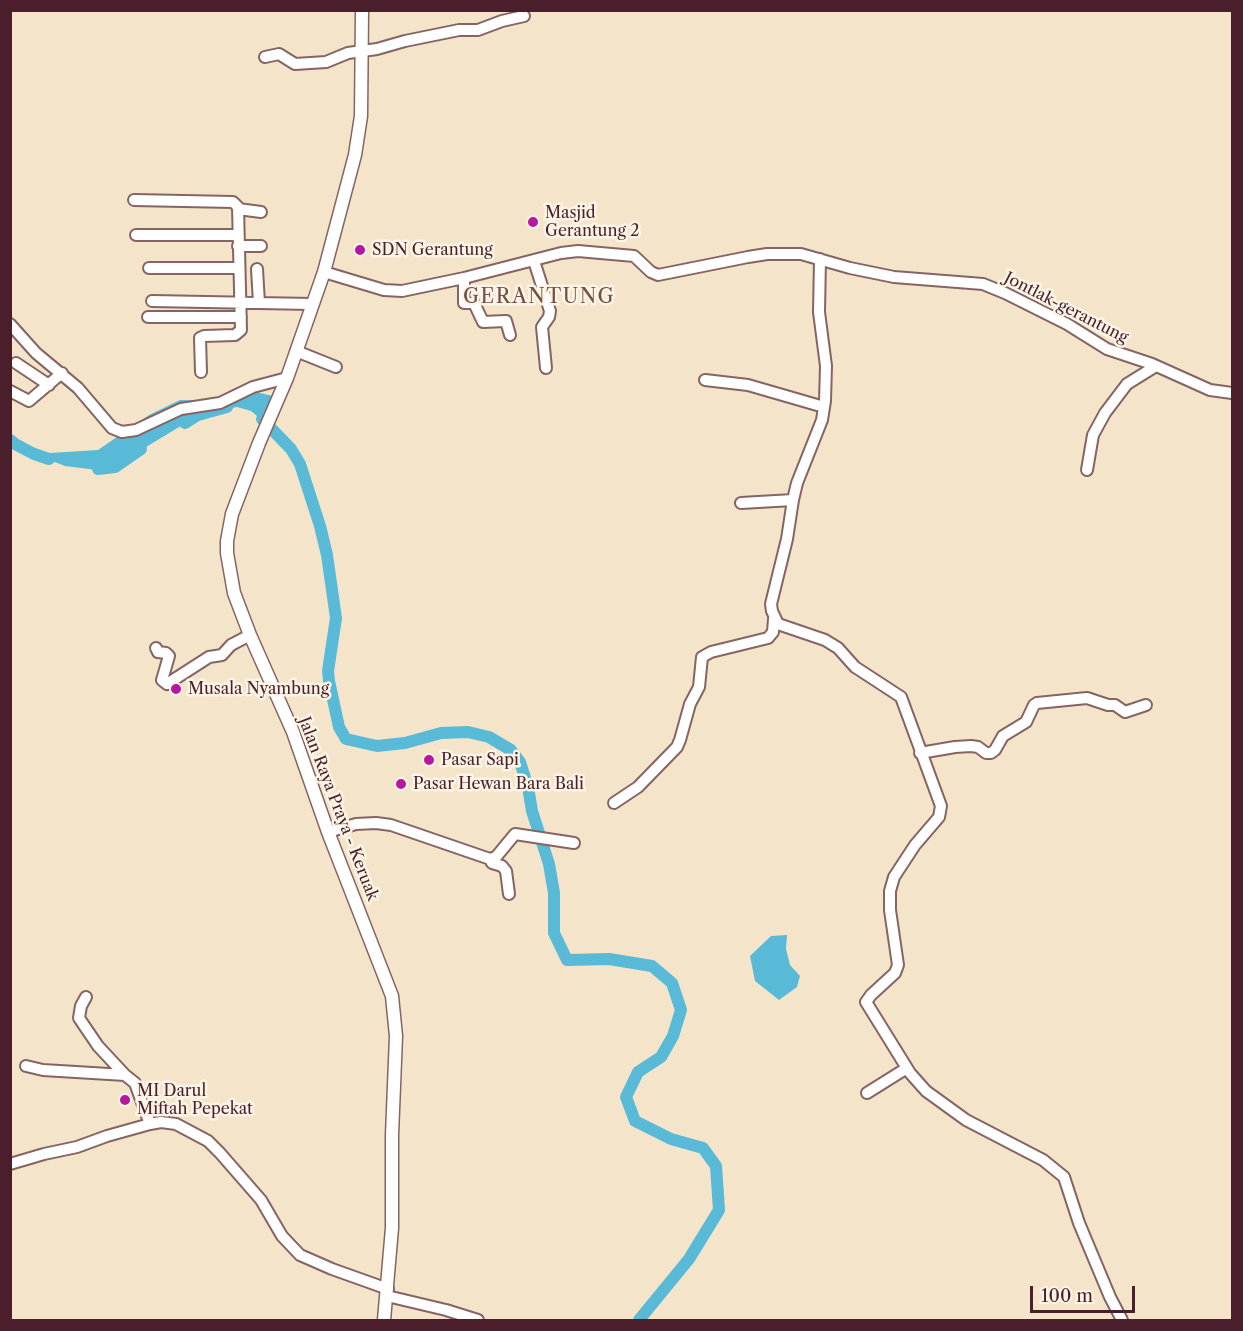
<!DOCTYPE html>
<style>
body{margin:0}
#map{position:relative;width:1243px;height:1331px;overflow:hidden;background:#f4e5ca;font-family:"Libre Caslon Text",serif}
canvas{display:block}
.frame{position:absolute;inset:0;border:12px solid #4a1f2b;pointer-events:none}
.scale{position:absolute;left:1030px;top:1286px;width:105px;height:27px;box-sizing:border-box;border:3px solid #4a1f2b;border-top:0;padding-left:8px;font-size:18px;line-height:21px;white-space:nowrap;color:#4a1f2b;-webkit-text-stroke:4px #fcf5e5;paint-order:stroke}
</style>
<div id="map">
<canvas width="1243" height="1331"></canvas>
<div class="frame"></div>
<div class="scale">100 m</div>
</div>
<script>
const g = document.querySelector('canvas').getContext('2d');
g.lineJoin = 'round';
function fill(path, color) { g.fillStyle = color; g.fill(path, 'evenodd'); }
const toPath = rows => new Path2D(rows.map(r => 'M' + r).join(''));
function strokePath(path, color, width, dash) { g.strokeStyle = color; g.lineWidth = width; g.lineCap = dash ? 'butt' : 'round'; g.setLineDash(dash || []); g.stroke(path); }
function drawText(font, color, halo, rows, align = 'center') {
  g.font = font + ' "Libre Caslon Text",serif'; g.lineWidth = 5; g.setLineDash([]); g.textBaseline = 'middle'; g.strokeStyle = halo; g.fillStyle = color; for (const [text, x, y, turn = 0] of rows) {
    g.save(); g.translate(x, y); g.rotate((+turn || 0) * Math.PI / 180); g.textAlign = isNaN(turn) ? turn : align; if (halo) g.strokeText(text, 0, 0); g.fillText(text, 0, 0); g.restore();
  }
}
fill(toPath([
 [247,390,273,396,263,421,251,411,237,407,209,412,199,415,113,467,97,470,65,466,34,454,98,450,149,415,180,400,230,401],
 [787,935,786,949,790,965,800,976,797,987,779,1000,755,981,750,956,771,936]
]), '#58bad6');
strokePath(toPath([
 [262,419,291,449,300,464,320,526,327,555,336,618,328,671,329,681,339,727,346,739,377,746,405,743,441,733,468,732,489,737,511,750,520,762,528,787,532,811,549,864,554,893,554,933,567,960,609,959,652,966,672,983,681,1010,673,1036,661,1057,638,1072,626,1097,635,1121,671,1139,703,1148,716,1166,719,1210,689,1259,639,1320],
 [185,423,198,415,227,407],
 [10,440,15,444,34,454,49,459],
 [98,469,115,467,141,449]
]), '#58bad6', 12);
const minor = toPath([
 [265,57,279,54,295,64,326,62,348,53,377,49,405,41,459,30,478,30,502,21,524,16],
 [134,200,233,202,238,207,241,330,235,335,204,336,200,338,201,372],
 [238,209,261,212],
 [136,235,238,235],
 [238,246,261,246],
 [820,259,819,312,826,366,825,401,822,420,797,483,793,500,787,539,771,604,772,611,778,624,825,640,838,648,855,667,901,697,941,806,939,817,915,845,894,877,890,891,890,910,898,965,895,973,871,995,866,1002,910,1073,926,1091,966,1120,1043,1160,1064,1177,1079,1223,1110,1297,1122,1320],
 [534,261,550,311,549,317,542,327,546,368],
 [149,268,239,268],
 [257,269,259,303],
 [324,272,384,290,402,291,464,278,561,253,578,251,634,256,651,272,658,275,748,257,767,254,801,254,850,268,894,277,983,284,1005,293,1067,324,1107,349,1152,364,1210,390,1232,393],
 [464,278,464,303,474,303,483,322,506,321,510,335],
 [152,301,312,304],
 [148,317,241,317],
 [10,324,36,353,78,388,112,428,122,432,136,430,181,409,220,403,253,387,287,378],
 [296,351,336,367],
 [16,363,49,385],
 [705,380,748,385,824,407],
 [10,391,29,401,62,373],
 [1087,470,1093,435,1105,413,1127,384,1156,366],
 [741,503,793,500],
 [156,648,158,652,166,653,169,656,162,680,167,684,209,657,222,655,231,645,250,635],
 [920,753,955,747,971,746,978,747,986,753,991,753,995,750,1003,736,1026,722,1034,705,1037,703,1087,698,1108,705,1115,705,1125,712,1146,705],
 [614,803,638,787,677,747,680,740,690,704,699,687,702,657,711,652,768,638,773,632,774,619],
 [328,832,356,824,376,823,391,825,490,859,496,857,515,834,574,843],
 [490,859,492,863,502,866,506,871,509,894],
 [86,997,81,1006,79,1018,98,1046,125,1075],
 [26,1066,43,1070,125,1075,135,1083,150,1124],
 [867,1093,907,1068],
 [10,1164,44,1154,77,1147,107,1136,150,1124,161,1122,176,1124,208,1141,220,1153,261,1200,282,1236,300,1255,332,1269,388,1289],
 [387,1296,446,1310,478,1320]
]);
const major = toPath([
 [362,10,361,116,355,155,324,272,287,378,259,443,232,514,227,541,227,553,234,593,250,635,293,732,328,832,392,996,396,1036,392,1135,392,1228,384,1320]
]);
strokePath(minor, '#866463', 14);
strokePath(major, '#866463', 15);
strokePath(minor, '#fff', 10);
strokePath(major, '#fff', 12);
for (const [x, y, r, color] of [
 [533,222,6,"#b5179e"],
 [360,250,6,"#b5179e"],
 [176,689,6,"#b5179e"],
 [429,760,6,"#b5179e"],
 [401,784,6,"#b5179e"],
 [125,1100,6,"#b5179e"]
]) { const dot = new Path2D(); dot.arc(x, y, r, 0, 2 * Math.PI); g.fillStyle = color; g.fill(dot); strokePath(dot, '#fcf5e5', 2); }
drawText('16px', '#4a1f2b', '#fcf5e5', [
 ["Masjid",545,213],
 ["Gerantung 2",545,231],
 ["SDN Gerantung",372,250],
 ["Musala Nyambung",188,689],
 ["Pasar Sapi",441,760],
 ["Pasar Hewan Bara Bali",413,784],
 ["MI Darul",137,1091],
 ["Miftah Pepekat",137,1109]
], 'left');
drawText('16px', '#4a1f2b', '#fcf5e5', [
 ["Jontlak-gerantung",1066,308,27],
 ["Jalan Raya Praya - Keruak",338,809,69]
]);
g.letterSpacing = '1.5px';
drawText('20px', '#754e4a', '#fcf5e5', [
 ["GERANTUNG",539,297]
]);
g.letterSpacing = '0px';
</script>
